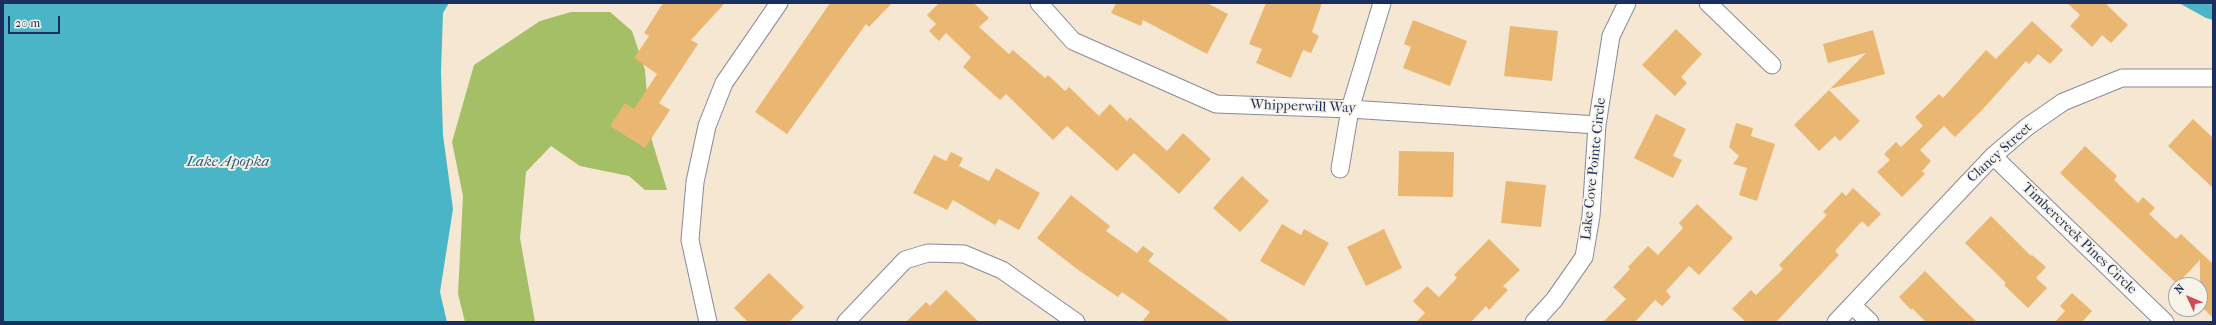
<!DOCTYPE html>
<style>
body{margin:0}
#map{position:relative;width:2216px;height:325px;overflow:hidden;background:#f5e7d2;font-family:"IM FELL French Canon",serif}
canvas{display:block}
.frame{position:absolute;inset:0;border:4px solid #1b2f5e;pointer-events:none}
.north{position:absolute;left:2168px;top:277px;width:40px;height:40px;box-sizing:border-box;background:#f7f3e8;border:1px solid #9fa5b1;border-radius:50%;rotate:314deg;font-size:11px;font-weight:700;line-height:16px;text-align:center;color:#1b2f5e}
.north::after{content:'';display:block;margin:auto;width:14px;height:18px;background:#d1495b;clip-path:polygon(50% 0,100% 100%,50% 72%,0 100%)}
.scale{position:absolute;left:8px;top:16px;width:52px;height:18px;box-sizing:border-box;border:2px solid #1b2f5e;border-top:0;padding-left:5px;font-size:12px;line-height:14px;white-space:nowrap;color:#1b2f5e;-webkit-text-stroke:3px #f7f3e8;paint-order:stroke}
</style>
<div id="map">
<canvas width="2216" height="325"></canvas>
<div class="frame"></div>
<div class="north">N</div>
<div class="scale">20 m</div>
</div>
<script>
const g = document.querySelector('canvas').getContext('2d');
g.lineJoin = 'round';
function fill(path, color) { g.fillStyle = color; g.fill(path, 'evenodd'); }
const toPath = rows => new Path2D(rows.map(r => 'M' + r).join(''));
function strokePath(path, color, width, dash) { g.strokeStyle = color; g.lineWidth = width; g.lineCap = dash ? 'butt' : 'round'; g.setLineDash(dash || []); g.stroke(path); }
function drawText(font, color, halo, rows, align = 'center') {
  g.font = font + ' "IM FELL French Canon",serif'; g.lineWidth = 3.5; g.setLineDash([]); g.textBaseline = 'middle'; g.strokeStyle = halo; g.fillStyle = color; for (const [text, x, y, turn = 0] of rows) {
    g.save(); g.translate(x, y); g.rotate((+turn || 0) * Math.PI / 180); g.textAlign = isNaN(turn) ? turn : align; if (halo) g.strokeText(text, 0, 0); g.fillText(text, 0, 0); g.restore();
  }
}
fill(toPath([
 [571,12,610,12,632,31,645,70,650,134,667,190,645,190,629,176,580,166,551,146,526,172,520,238,535,322,465,322,458,294,463,196,452,142,474,65,540,21]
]), '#a4bf65');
fill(toPath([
 [3,3,449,3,443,13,441,72,443,135,453,209,440,292,447,322,3,322],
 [2179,3,2213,3,2213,20,2206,18]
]), '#4bb5c8');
fill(toPath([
 [663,3,725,3,691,40,698,44,659,103,670,110,645,148,610,126,625,103,634,109,657,74,634,58,649,36,644,33],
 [830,3,892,3,869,27,866,24,787,134,755,112],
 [939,3,974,3,989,18,979,27,1009,54,1013,50,1045,78,1048,75,1065,91,1069,87,1099,116,1110,104,1127,121,1130,117,1167,151,1183,133,1211,159,1179,194,1134,153,1117,171,1067,126,1053,140,1006,94,1000,100,963,67,971,57,946,33,939,41,929,31,936,24,927,15],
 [1116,3,1207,3,1228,14,1207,54,1143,20,1141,26,1111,13],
 [1266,3,1322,3,1312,32,1319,36,1311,53,1303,50,1291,78,1256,63,1262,49,1249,44],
 [2067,3,2105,3,2128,25,2111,43,2102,35,2092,47,2070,26,2080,15],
 [1413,20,1467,41,1450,86,1403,68,1411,47,1404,44],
 [2032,21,2063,50,2050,64,2038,54,2029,64,2026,61,1983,109,1955,137,1944,126,1920,150,1931,161,1922,171,1925,174,1902,197,1877,172,1890,160,1884,154,1896,142,1901,147,1923,126,1915,117,1939,94,1943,98,1986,50,1996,59],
 [1510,26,1558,31,1552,81,1504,76],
 [1676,29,1702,54,1681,77,1687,83,1675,96,1642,65],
 [1873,30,1885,74,1830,89,1866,53,1828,63,1823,44],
 [1829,90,1860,121,1840,141,1835,136,1819,151,1794,125],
 [1656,114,1686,129,1673,156,1682,160,1673,178,1634,158],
 [2193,119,2213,138,2213,188,2168,146],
 [1736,123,1753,128,1751,136,1775,144,1757,201,1739,195,1747,168,1733,164,1739,156,1729,147],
 [2085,146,2117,176,2114,180,2138,203,2143,197,2155,208,2149,214,2176,239,2181,234,2213,264,2213,318,2200,305,2200,260,2177,284,2060,173],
 [1399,151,1454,152,1453,197,1398,196],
 [951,152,963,158,959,166,989,181,996,168,1040,193,1019,230,999,219,995,225,953,200,947,210,913,193,934,155,946,161],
 [1242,176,1269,201,1240,232,1213,208],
 [1506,181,1546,185,1541,227,1501,223],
 [1853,188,1881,214,1868,227,1862,221,1835,251,1839,255,1776,322,1746,322,1732,309,1751,290,1756,295,1783,269,1779,265,1827,215,1823,212,1842,192,1846,196],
 [1071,195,1110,226,1106,231,1137,253,1143,246,1154,254,1148,261,1231,322,1142,322,1150,312,1122,292,1118,297,1077,269,1037,238],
 [1697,204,1733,238,1699,275,1689,266,1666,291,1671,297,1662,306,1655,300,1635,322,1603,322,1626,299,1613,287,1630,269,1628,267,1648,246,1658,255,1683,228,1679,223],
 [1991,216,2031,256,2032,255,2046,267,2036,278,2047,288,2028,308,2004,285,2006,283,1965,243],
 [1282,224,1301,235,1304,229,1329,243,1304,286,1260,261],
 [1384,229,1402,268,1366,286,1347,247],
 [1489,239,1520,270,1503,286,1508,290,1489,310,1486,306,1471,322,1416,322,1425,313,1413,301,1427,286,1439,297,1457,278,1454,275],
 [1925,271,1958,304,1977,322,1926,322,1912,308,1911,310,1899,297],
 [769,273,804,307,789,322,748,322,734,308],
 [946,290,979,322,906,322,926,302,930,306],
 [2072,293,2092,311,2082,322,2055,322,2065,311,2060,306]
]), '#eab773');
const street = toPath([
 [1039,3,1073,41,1216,104,1350,109,1597,125],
 [1708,3,1772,65],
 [1993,156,2165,322],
 [1340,169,1350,109,1382,3],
 [1852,305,1870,322],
 [708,322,690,240,695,182,707,126,724,83,779,3],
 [846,322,905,260,928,253,964,254,1002,270,1076,322],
 [1534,322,1554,300,1584,257,1591,216,1597,125,1611,36,1627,3],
 [1836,322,1993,156,2027,127,2063,102,2122,78,2213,78]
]);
strokePath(street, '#888b98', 19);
strokePath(street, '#fff', 17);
drawText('14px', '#1b2f5e', '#f7f3e8', [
 ["Whipperwill Way",1303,107,2],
 ["Clancy Street",2000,153,-42],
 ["Lake Cove Pointe Circle",1594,169,-84],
 ["Timbercreek Pines Circle",2079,239,44]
]);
drawText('italic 15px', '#29577e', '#f7f3e8', [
 ["Lake Apopka",228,162]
]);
</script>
